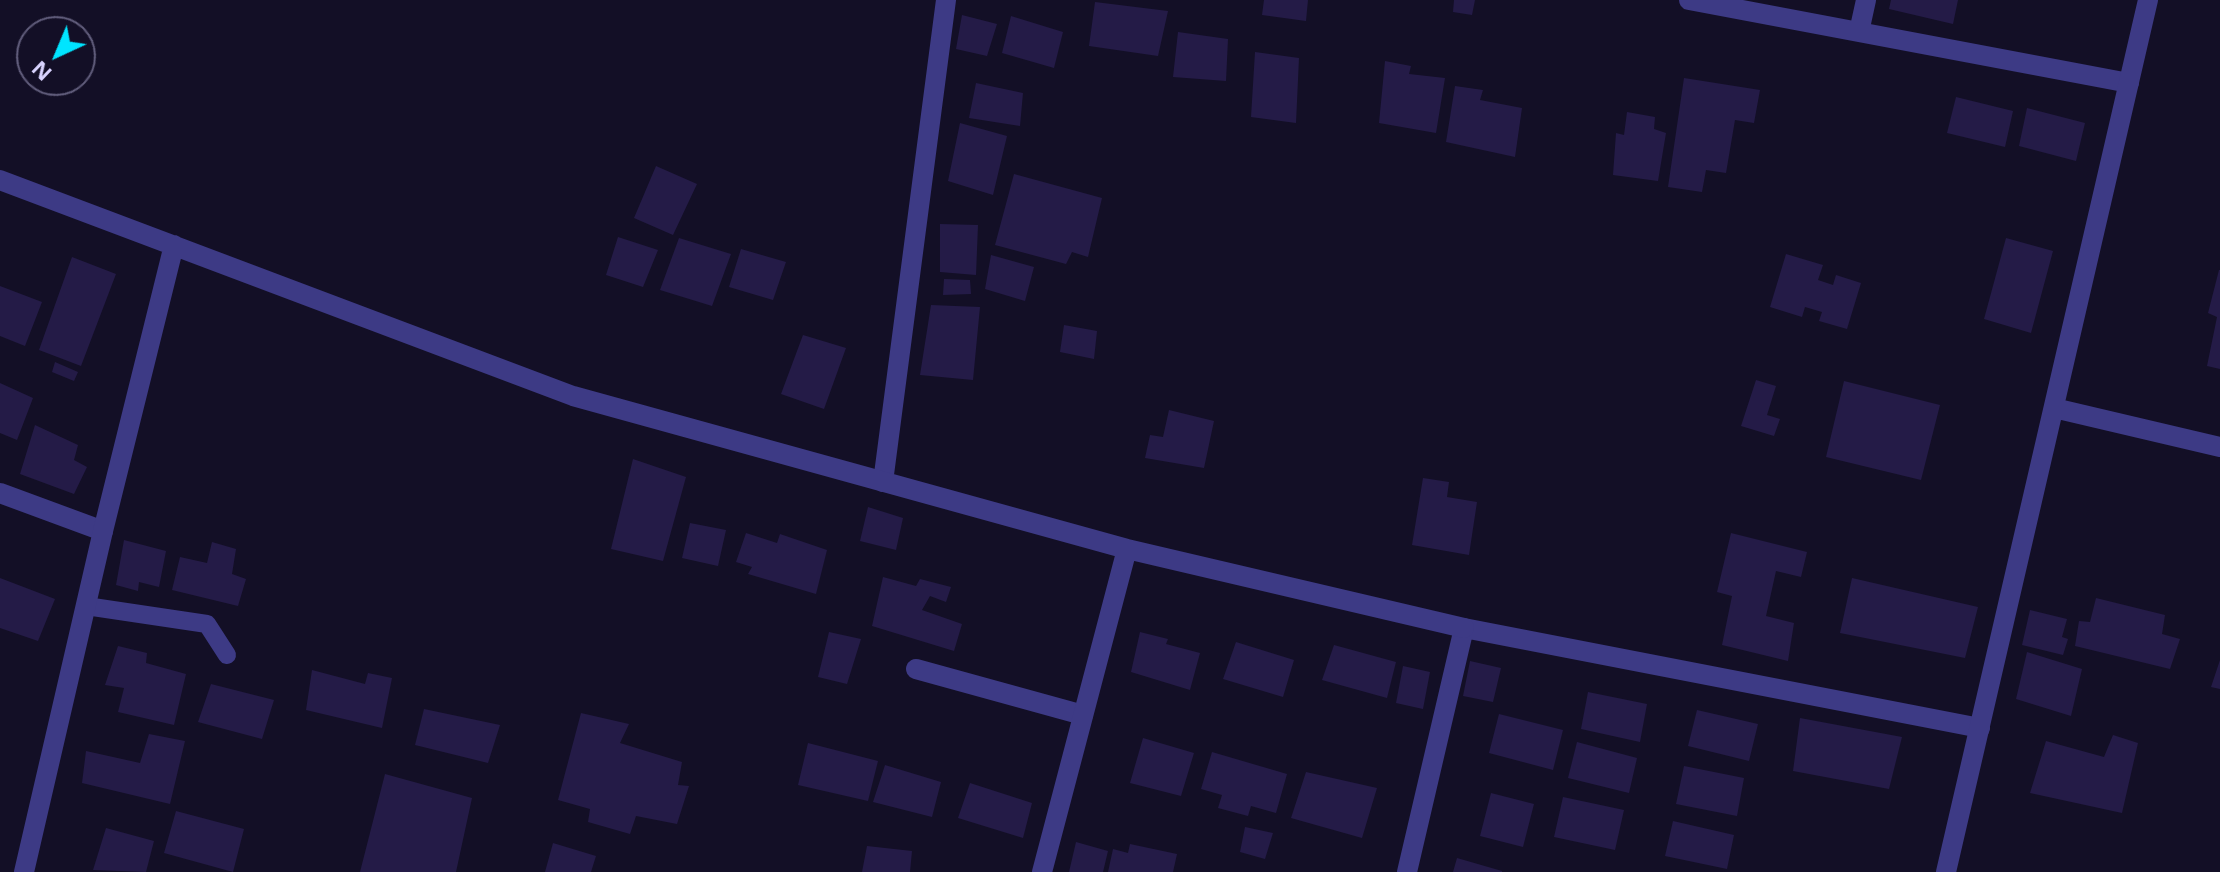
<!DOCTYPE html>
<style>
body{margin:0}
#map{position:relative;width:2220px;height:872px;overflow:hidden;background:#130f26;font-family:"Open Sans",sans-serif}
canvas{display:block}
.north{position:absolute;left:16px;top:16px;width:80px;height:80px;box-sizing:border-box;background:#130f26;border:2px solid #625e7d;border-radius:50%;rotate:224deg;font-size:22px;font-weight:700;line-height:32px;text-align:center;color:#d9d4ff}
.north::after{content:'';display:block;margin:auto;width:28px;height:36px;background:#00e5ff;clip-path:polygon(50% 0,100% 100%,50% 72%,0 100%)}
</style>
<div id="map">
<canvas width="2220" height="872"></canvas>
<div class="north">N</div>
</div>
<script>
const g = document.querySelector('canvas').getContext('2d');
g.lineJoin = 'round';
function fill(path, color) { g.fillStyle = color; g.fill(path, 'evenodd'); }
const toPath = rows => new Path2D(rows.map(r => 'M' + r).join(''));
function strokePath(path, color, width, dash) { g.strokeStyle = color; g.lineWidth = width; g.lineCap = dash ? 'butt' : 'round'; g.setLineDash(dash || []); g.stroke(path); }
fill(toPath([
 [1264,0,1308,0,1306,21,1262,15],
 [1454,0,1475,0,1472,15,1453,12],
 [1891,0,1958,0,1953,24,1889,9],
 [1095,2,1168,11,1158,56,1089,46],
 [962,15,997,24,987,56,956,49],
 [1011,16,1063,32,1054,68,1002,53],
 [1178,32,1228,39,1226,81,1173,77],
 [1255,52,1299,58,1296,123,1251,117],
 [1385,61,1411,66,1409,74,1445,78,1436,133,1379,123],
 [1684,78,1760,90,1754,123,1735,120,1726,173,1706,170,1702,192,1668,187],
 [976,83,1023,93,1020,126,969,118],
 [1455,86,1483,90,1480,100,1522,108,1515,157,1446,142],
 [1956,97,2013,111,2005,147,1947,133],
 [2027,108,2085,123,2076,161,2019,146],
 [1627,112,1655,117,1654,129,1666,133,1658,181,1613,175,1616,133,1624,135],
 [960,123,1007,136,993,195,948,181],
 [656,166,697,184,673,235,634,218],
 [1014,174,1102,198,1088,257,1072,252,1066,264,995,245],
 [940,224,978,225,976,275,940,272],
 [618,237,658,250,643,287,606,275],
 [679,238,731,254,712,306,660,290],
 [2006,238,2053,251,2031,333,1984,319],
 [741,249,786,262,773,300,729,287],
 [1786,254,1823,265,1818,280,1833,285,1836,275,1861,283,1847,329,1819,321,1822,312,1805,307,1802,317,1770,307],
 [991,255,1034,267,1025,301,985,289],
 [72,257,116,274,81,366,39,350],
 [2219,270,2220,270,2220,369,2207,366,2217,317,2208,313],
 [944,279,970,280,971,294,943,295],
 [0,286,42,302,25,346,0,336],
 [931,305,980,307,973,380,920,375],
 [1064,325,1097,331,1094,359,1060,352],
 [803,335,846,348,824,409,781,394],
 [55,362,78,372,74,381,52,372],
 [1756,380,1776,386,1767,415,1780,419,1774,436,1741,426],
 [1844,381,1940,405,1921,480,1826,457],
 [0,383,33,398,17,440,0,433],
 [1169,410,1214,421,1204,468,1145,458,1150,435,1163,437],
 [35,425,78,445,74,460,87,467,74,494,20,474],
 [633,459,686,477,663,561,611,549],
 [1423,478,1449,482,1447,497,1477,502,1469,555,1412,545],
 [868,507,903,518,896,550,860,541],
 [690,523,726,530,718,566,682,558],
 [746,533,777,543,780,534,827,550,816,594,748,574,752,567,736,562],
 [1731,533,1807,552,1801,577,1776,571,1766,616,1794,623,1788,661,1722,645,1732,596,1717,592],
 [124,540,166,551,159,587,139,582,138,591,116,585],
 [212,542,236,549,232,574,246,579,238,606,172,590,180,557,207,563],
 [883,577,916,586,920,579,951,587,946,602,930,596,922,610,962,624,954,651,872,626],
 [0,578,55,599,38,641,0,628],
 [1852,578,1978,607,1965,658,1840,633],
 [2096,598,2165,615,2162,634,2180,639,2170,669,2075,646,2079,621,2090,622],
 [2030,610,2067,619,2062,637,2068,639,2063,655,2022,645],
 [829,632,861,639,847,684,818,677],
 [1140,632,1168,639,1166,644,1200,653,1190,690,1131,672],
 [1236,642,1294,660,1283,697,1223,679],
 [1334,645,1396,662,1387,698,1322,680],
 [118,646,147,653,146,663,186,674,174,725,118,712,124,688,105,685],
 [2027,652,2082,669,2071,716,2016,699],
 [2220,660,2220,689,2211,687],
 [1470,661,1501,668,1493,702,1463,696],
 [1403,666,1430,672,1423,709,1396,703],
 [312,670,365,684,368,673,392,678,382,728,306,710],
 [211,684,274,700,262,739,198,722],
 [1588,692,1647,704,1640,742,1581,729],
 [424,709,500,725,488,763,415,745],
 [1697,710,1758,724,1749,761,1688,746],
 [581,713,629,724,620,743,682,762,678,785,689,786,677,824,636,816,630,834,588,822,590,809,558,800],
 [1499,714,1563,730,1553,770,1489,753],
 [1800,718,1902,737,1889,789,1793,771],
 [149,734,185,741,170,804,82,783,86,751,140,763],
 [2113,735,2138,743,2122,813,2030,793,2046,741,2104,757],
 [1143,738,1194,753,1181,796,1130,783],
 [1577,742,1637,758,1629,793,1568,778],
 [808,743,878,761,868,801,798,785],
 [1212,752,1287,774,1276,813,1251,806,1248,816,1218,808,1222,795,1201,789],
 [885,765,941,782,932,817,873,802],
 [1684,766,1744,778,1737,816,1676,804],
 [1306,772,1377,788,1362,838,1291,818],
 [385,774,472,798,456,872,360,872],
 [970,783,1032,803,1023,838,958,818],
 [1491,793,1534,804,1523,847,1480,836],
 [1563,797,1624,810,1615,850,1554,837],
 [176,811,244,829,233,872,164,853],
 [1673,821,1734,835,1727,869,1665,856],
 [1245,827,1273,833,1265,859,1240,852],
 [106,828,154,841,146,872,93,870],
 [1076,842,1108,851,1103,872,1069,872],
 [553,843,596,856,591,872,545,872],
 [1130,844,1177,854,1173,872,1108,872,1113,849,1128,853],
 [867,846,912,851,910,872,862,872],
 [1457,858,1502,871,1502,872,1453,872]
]), '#241b47');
strokePath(toPath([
 [86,606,207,624,227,655]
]), '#3d3a85', 18);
strokePath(toPath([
 [1689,0,2129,83],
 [1859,32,1866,0],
 [883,482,946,0],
 [0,493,103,531],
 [916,669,1083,715],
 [1407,872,1464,628,1980,728]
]), '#3d3a85', 20);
strokePath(toPath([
 [0,180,573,396,1127,549,1464,628],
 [2054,408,2220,447],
 [24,872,103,531,174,245],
 [1042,872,1127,549],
 [1946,872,2148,0]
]), '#3d3a85', 20);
</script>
